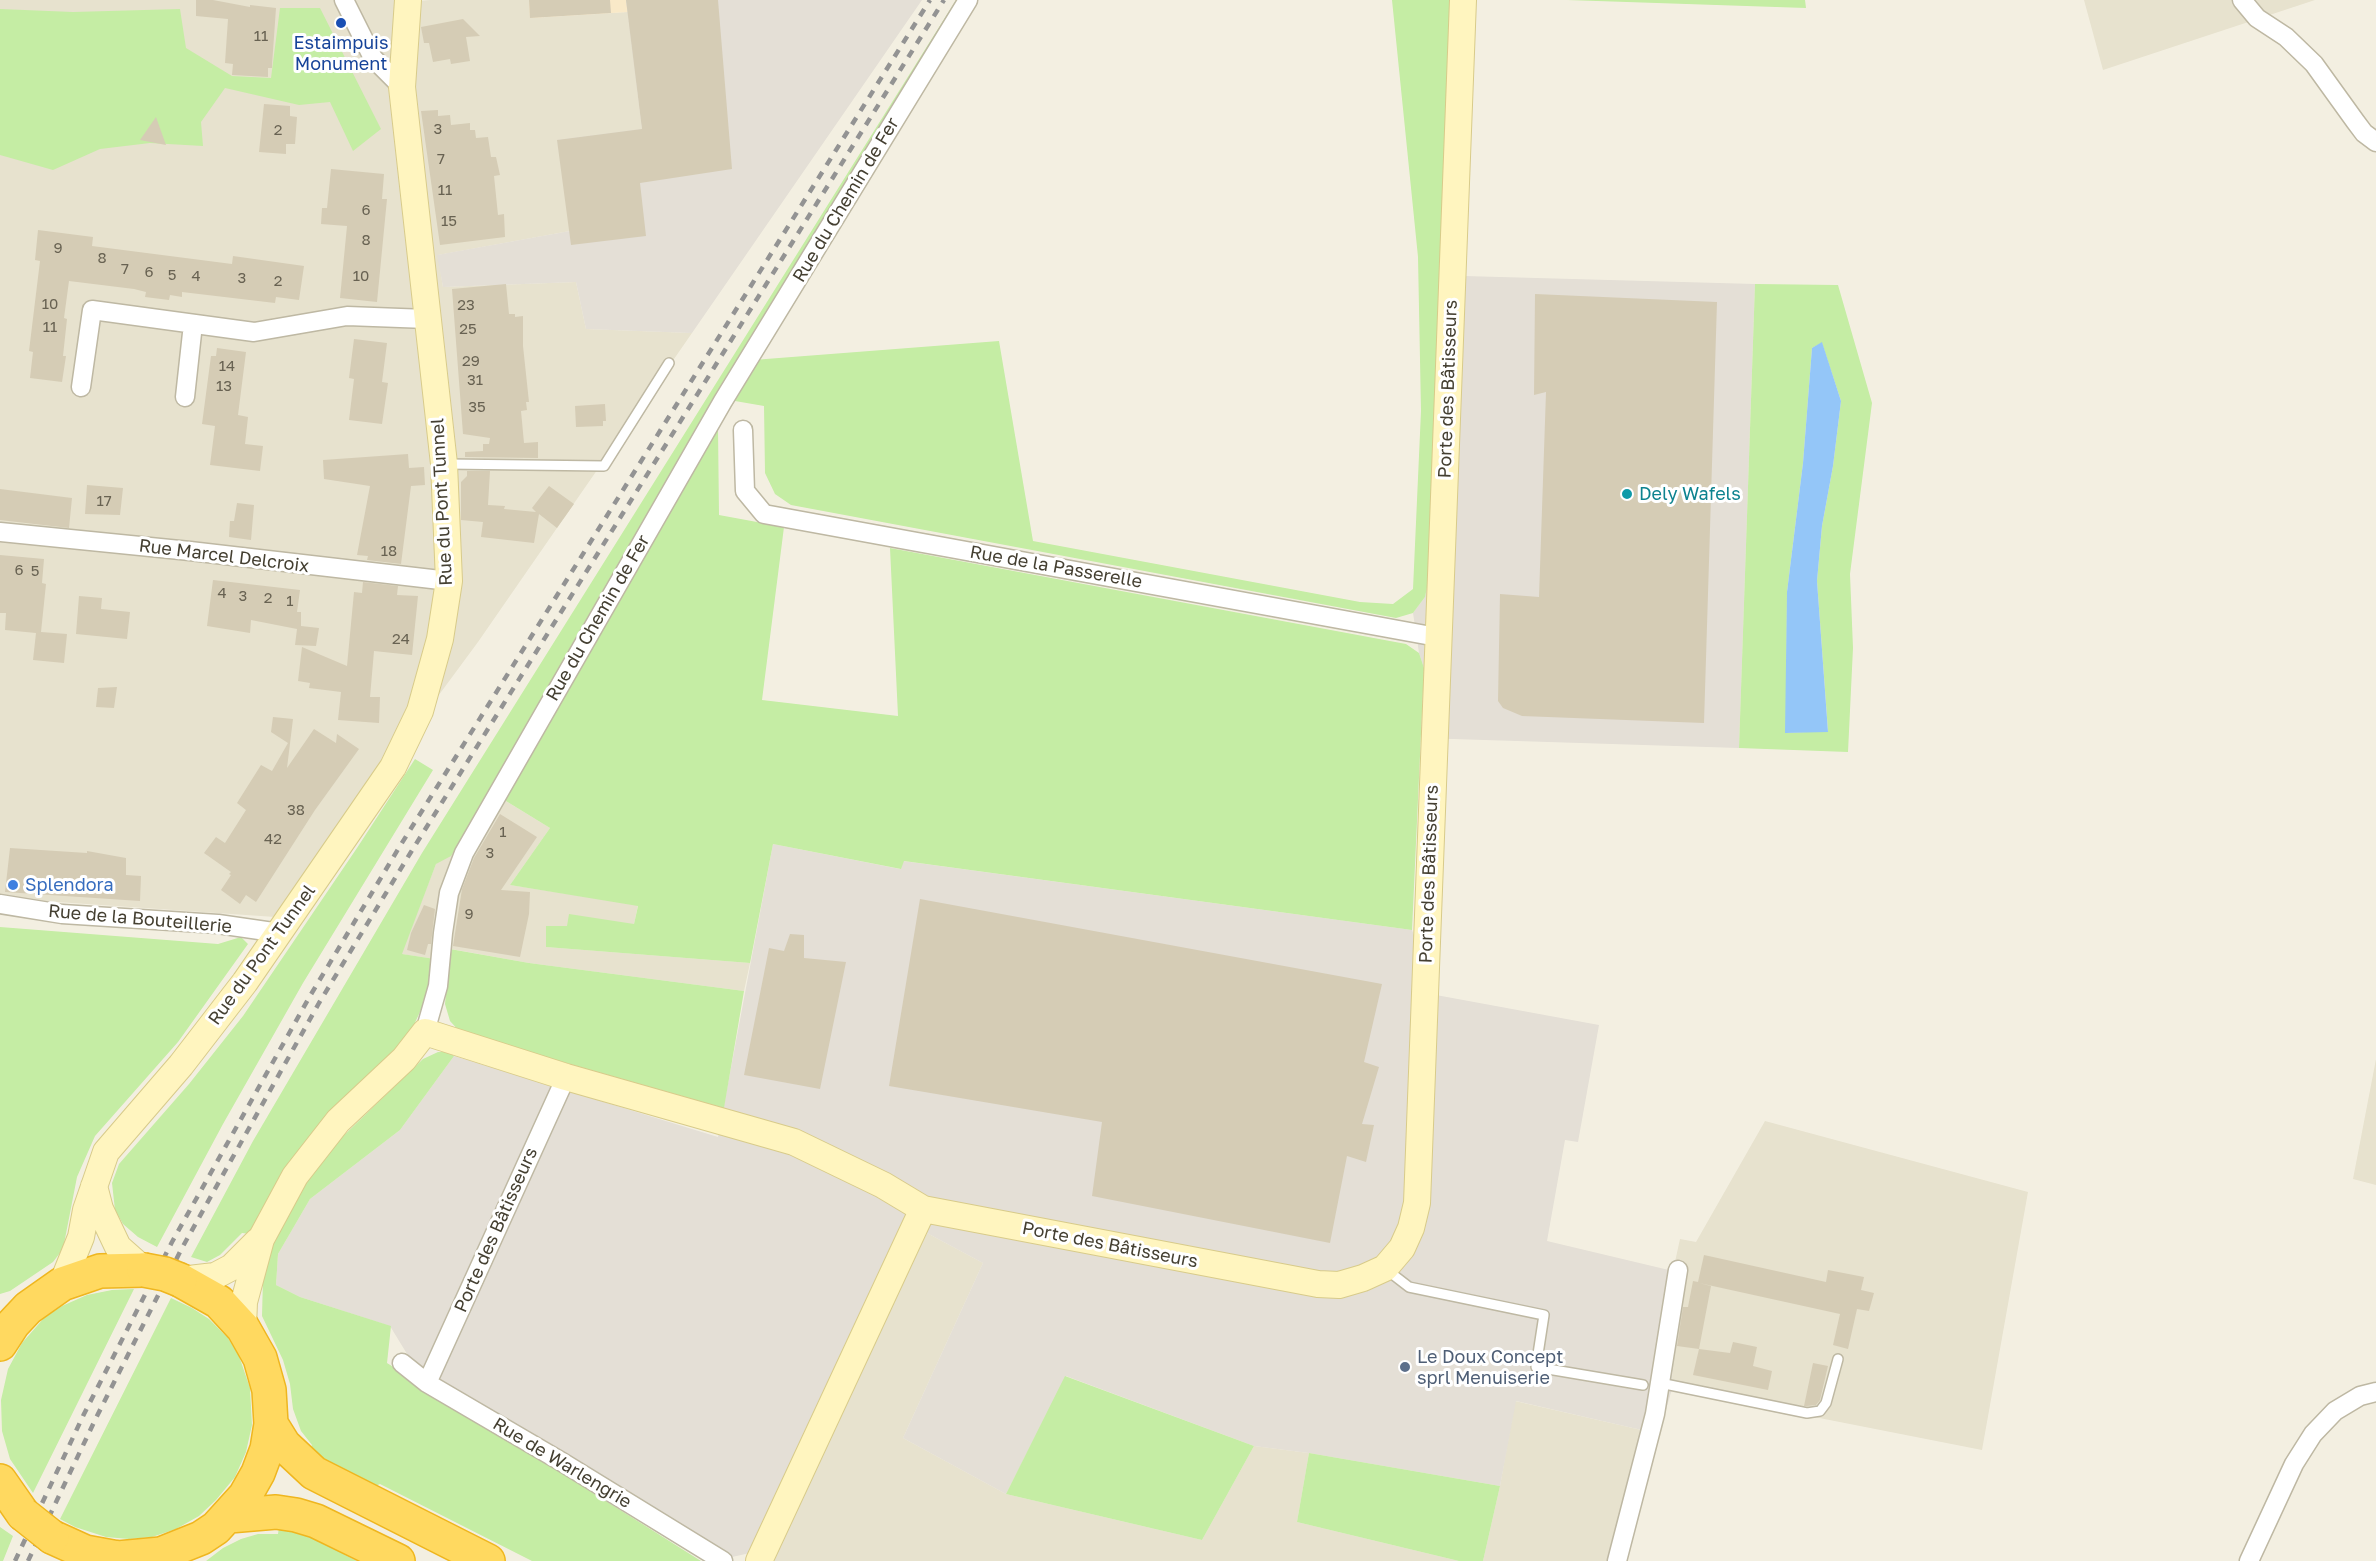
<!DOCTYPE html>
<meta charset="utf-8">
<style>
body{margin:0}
canvas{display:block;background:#f3efe1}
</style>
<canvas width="2376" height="1561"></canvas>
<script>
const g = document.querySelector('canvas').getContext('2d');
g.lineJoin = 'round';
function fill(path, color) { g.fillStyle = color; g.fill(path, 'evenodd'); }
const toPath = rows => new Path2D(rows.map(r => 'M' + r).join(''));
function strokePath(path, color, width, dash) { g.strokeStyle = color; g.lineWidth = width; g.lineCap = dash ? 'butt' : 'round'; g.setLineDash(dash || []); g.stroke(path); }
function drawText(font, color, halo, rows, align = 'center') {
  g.font = font + ' "Golos Text",sans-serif'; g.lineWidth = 6; g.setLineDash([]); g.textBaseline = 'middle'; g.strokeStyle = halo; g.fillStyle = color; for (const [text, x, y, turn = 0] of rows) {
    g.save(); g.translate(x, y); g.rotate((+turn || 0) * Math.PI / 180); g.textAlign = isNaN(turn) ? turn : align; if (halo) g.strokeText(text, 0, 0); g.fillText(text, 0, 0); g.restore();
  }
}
fill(toPath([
 [0,0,408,0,409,2,430,0,529,0,531,18,628,12,642,129,570,231,438,255,443,287,576,282,586,329,692,333,478,642,275,917,0,898],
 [2084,0,2315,0,2103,70],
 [491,792,550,828,510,885,638,905,634,924,567,927,546,947,750,963,744,991,529,963,451,949,435,959,401,954,436,864],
 [2376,1059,2376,1185,2353,1179],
 [1765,1121,2028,1192,1982,1450,1672,1389,1673,1271,1680,1239,1696,1242],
 [927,1233,983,1263,903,1438,1006,1494,1202,1540,1254,1446,1309,1453,1297,1522,1459,1561,772,1561],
 [1515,1401,1659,1434,1624,1561,1483,1561,1500,1486]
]), '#e7e2ce');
fill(toPath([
 [529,0,626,0,628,12,530,18]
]), '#f9e9c8');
fill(toPath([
 [626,0,922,0,692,333,586,329,576,282,443,287,437,255,570,231,557,140,642,129],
 [1464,276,1755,284,1739,748,1421,738,1424,668,1419,653,1413,613,1425,597],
 [773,844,900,869,903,861,1412,930,1436,995,1599,1025,1578,1142,1565,1140,1547,1241,1673,1271,1672,1389,1659,1434,1516,1401,1500,1486,1309,1453,1254,1446,1066,1376,1006,1494,903,1438,983,1263,927,1233,903,1232,750,1553,732,1557,415,1367,390,1326,300,1297,276,1285,278,1254,310,1199,400,1130,454,1056,718,1137]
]), '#e4dfd6');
fill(toPath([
 [956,0,964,0,491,792,451,856,436,864,402,954,435,959,426,999,412,1029,395,1055,314,1133,288,1164,251,1234,242,1233,220,1255,207,1262,191,1257,253,1141,422,853],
 [1392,0,1451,0,1430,573,1425,597,1413,613,1396,618,791,505,775,494,765,473,764,406,735,401,718,428,719,515,784,527,762,700,898,716,890,548,1406,644,1419,653,1424,668,1412,930,904,861,901,869,773,844,750,963,546,947,546,926,567,926,569,914,634,924,638,906,510,885,550,828,501,798,753,360,999,341,1033,541,1360,602,1393,604,1413,589,1421,411,1418,257],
 [1567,0,1805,0,1806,8],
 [280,8,320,8,381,129,353,151,330,102,299,105,225,88,201,122,203,146,150,143,100,149,53,170,0,155,0,9,73,12,180,9,186,48,232,76,271,78],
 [1755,284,1838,285,1872,403,1850,574,1853,648,1848,752,1739,748],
 [1822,343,1841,401,1833,466,1822,526,1817,581,1828,731,1786,733,1787,592,1803,463,1812,348],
 [415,759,433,770,303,983,223,1124,157,1247,138,1237,123,1224,115,1210,112,1183,119,1164,189,1084,243,1016,357,848],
 [0,927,218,944,241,937,248,944,178,1042,95,1136,77,1177,63,1249,53,1262,10,1291,0,1294],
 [450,949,529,963,744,991,724,1108,461,1033,450,1021,445,1004],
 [438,1052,448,1052,454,1056,400,1130,310,1199,278,1254,276,1285,300,1297,391,1326,387,1363,701,1561,532,1561,380,1484,371,1488,309,1452,312,1445,301,1431,293,1409,290,1384,283,1360,262,1316,263,1278,259,1274,290,1205,309,1172,335,1144,423,1059],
 [134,1289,33,1493,10,1459,2,1431,1,1400,8,1369,22,1343,44,1318,62,1306,87,1295,112,1290],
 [171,1298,192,1308,209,1319,228,1338,239,1356,250,1388,252,1425,246,1452,235,1477,216,1500,199,1516,176,1529,152,1537,129,1539,106,1537,75,1527,60,1519],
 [1065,1376,1254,1446,1202,1540,1006,1494],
 [1309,1453,1500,1486,1483,1561,1459,1561,1297,1522],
 [0,1527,13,1536,3,1561,0,1561],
 [279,1527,339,1546,345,1555,357,1561,206,1561,223,1548,241,1539,258,1534,278,1534]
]), '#c5eda4');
fill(toPath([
 [1822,342,1841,401,1833,466,1822,526,1817,581,1828,732,1785,733,1787,592,1803,463,1812,348]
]), '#94c6f8');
fill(toPath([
 [196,0,213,0,250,7,250,5,276,8,272,65,272,68,268,68,268,77,232,75,233,64,225,63,228,19,196,16],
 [529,0,610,0,611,13,530,18],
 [626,0,718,0,732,169,640,183,646,236,571,245,557,140,642,129],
 [463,19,480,36,466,37,470,61,451,64,450,59,433,62,429,43,424,43,421,27],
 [264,104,290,106,290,116,297,117,295,144,286,144,286,154,259,152],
 [438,110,438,116,450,115,451,125,470,123,470,130,475,130,476,138,488,137,491,157,496,157,500,175,494,176,498,215,504,214,505,237,440,245,421,111],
 [156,117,166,145,140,140],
 [331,169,384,174,382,199,387,199,377,302,340,298,347,226,321,224,322,208,327,208],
 [38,230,93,237,92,246,232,264,233,256,304,266,299,300,276,297,275,303,182,292,182,297,170,295,169,300,145,297,146,292,134,289,69,281,64,318,67,319,63,356,66,356,62,382,30,378,33,352,29,351,40,261,35,260],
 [506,284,509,314,515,314,515,317,523,316,523,346,529,402,526,402,527,410,521,411,524,443,538,442,538,458,465,457,465,452,483,451,483,444,489,444,490,438,463,434,452,289],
 [1535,294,1717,302,1704,723,1522,716,1503,708,1498,701,1500,594,1539,597,1546,392,1534,395],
 [354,339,387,343,382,382,388,383,382,424,349,420,354,379,349,378],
 [217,348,246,352,238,415,248,417,245,444,263,446,260,471,210,465,215,426,202,424,211,356,216,356],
 [605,404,606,421,603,421,603,426,576,427,575,406],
 [408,454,409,468,424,467,425,485,411,486,401,564,367,560,368,556,357,555,370,486,324,479,323,460],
 [467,471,490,471,488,505,505,506,504,509,536,512,532,508,549,486,574,504,557,528,539,514,534,543,481,537,483,522,461,520,461,482,467,476],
 [87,485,123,488,120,515,85,514],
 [0,489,72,498,69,528,0,520],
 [237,503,254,505,251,540,229,537,230,521,234,521],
 [0,555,44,559,42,583,46,584,41,632,67,634,64,663,33,660,36,633,5,630,6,613,0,613],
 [213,580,300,590,297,612,301,612,301,626,319,628,316,646,295,645,297,629,251,620,250,633,207,626],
 [363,582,398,586,397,595,418,596,412,655,374,651,370,697,380,697,379,723,338,720,341,692,309,688,310,683,298,681,302,647,347,666,354,592,362,593],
 [79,596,102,598,101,609,130,612,127,639,76,634],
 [117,687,114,708,96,707,98,688],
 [273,717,293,719,287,768,314,729,336,743,337,734,359,749,315,810,256,902,246,895,240,904,221,890,231,875,229,874,231,872,204,853,216,837,225,843,246,810,237,803,261,765,272,771,288,743,271,732],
 [500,814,537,837,501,890,530,892,529,914,520,957,453,946,462,889,474,858],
 [10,848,87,853,87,851,126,858,126,875,141,876,140,901,5,892],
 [920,899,1382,984,1364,1062,1379,1067,1362,1124,1374,1125,1366,1162,1347,1156,1330,1243,1092,1196,1102,1122,889,1086],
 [424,905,435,909,431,944,428,944,425,955,407,950,411,933],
 [790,934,804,935,804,958,846,962,820,1089,744,1075,769,948,784,951],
 [1704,1255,1826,1282,1828,1270,1864,1277,1861,1290,1874,1293,1869,1311,1857,1309,1848,1349,1833,1345,1840,1314,1699,1283,1711,1286,1699,1349,1677,1346,1683,1307,1688,1307,1693,1281,1698,1282],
 [1733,1342,1757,1347,1753,1366,1772,1371,1768,1390,1693,1375,1699,1349,1730,1353],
 [1813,1363,1828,1366,1820,1400,1816,1405,1807,1406,1804,1406]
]), '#d5ccb5');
const lane = toPath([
 [447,464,604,466,669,363],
 [1387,1270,1409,1287,1544,1315,1536,1367,1643,1385],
 [1660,1383,1807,1413,1820,1411,1826,1403,1838,1359]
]);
const street = toPath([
 [344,0,373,58,402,87],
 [2242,0,2257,18,2286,37,2314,64,2355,121,2364,133,2376,142],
 [81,387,92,310,254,332,347,316,427,319],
 [185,397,193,324],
 [743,430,745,491,764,514,1437,637],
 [0,532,190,551,449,581],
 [0,904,62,914,218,924,280,933],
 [425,1032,438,986,443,933,449,893,464,853,723,401,968,0],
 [402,1363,427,1383,562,1462,723,1561],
 [427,1383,566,1077],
 [1617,1561,1655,1414,1678,1270],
 [2249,1561,2294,1464,2313,1434,2335,1411,2360,1396,2376,1392]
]);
const secondary = toPath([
 [94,1186,100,1209,118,1247,144,1270],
 [180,1280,215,1276,232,1267,258,1241],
 [62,1284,81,1237,86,1210,106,1152,181,1065,245,982,393,767,420,711,440,639,449,581,444,464,402,87,408,0],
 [243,1328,244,1302,261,1239,295,1176,338,1121,404,1059,425,1032,566,1077,794,1142,883,1185,923,1209,1318,1284,1339,1285,1363,1278,1385,1268,1402,1248,1411,1228,1417,1203,1463,0],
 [759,1561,923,1209]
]);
const highway = toPath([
 [0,1344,13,1324,28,1308,62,1284,100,1271,144,1270],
 [271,1424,284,1445,314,1473,488,1561],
 [0,1481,23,1514],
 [229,1516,276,1512,296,1515,316,1521,398,1561],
 [52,1537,85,1552,118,1558,161,1554,201,1538,216,1528,245,1496,258,1473,267,1449,271,1424,269,1390,260,1358,243,1328,219,1302,180,1280]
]);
strokePath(lane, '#beb8a3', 12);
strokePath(street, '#beb8a3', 21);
strokePath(secondary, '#d8cb8a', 28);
strokePath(highway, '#efb61f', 36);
strokePath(lane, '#fff', 9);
strokePath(street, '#fff', 18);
strokePath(secondary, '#fff5bf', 26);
strokePath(highway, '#ffd960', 33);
strokePath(toPath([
 [15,1561,84,1414,172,1242,310,996,400,846,930,0],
 [28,1561,96,1418,182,1248,319,1003,411,852,944,0]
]), '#939393', 4.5, [8, 8]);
const highwayBridge = toPath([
 [144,1270,165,1274,180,1280],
 [23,1514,52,1537]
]);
strokePath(highwayBridge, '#efb61f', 36, []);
strokePath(highwayBridge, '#ffd960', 33);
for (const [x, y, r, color] of [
 [341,23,6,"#1a4fb4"],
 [1627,494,6,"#0f9aa8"],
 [13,885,6,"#3f7fe0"],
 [1405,1367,6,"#5c6f8a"]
]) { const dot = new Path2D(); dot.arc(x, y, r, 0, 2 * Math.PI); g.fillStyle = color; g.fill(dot); strokePath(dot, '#fff', 2); }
drawText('15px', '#686252', null, [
 ["11",261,36],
 ["3",438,129],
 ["2",278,130],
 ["7",441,159],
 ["11",445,190],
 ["6",366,210],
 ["15",449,221],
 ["8",366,240],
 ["9",58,248],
 ["8",102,258],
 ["7",125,269],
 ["6",149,272],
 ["5",172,275],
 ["4",196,276],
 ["10",361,276],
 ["3",242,278],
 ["2",278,281],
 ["10",50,304],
 ["23",466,305],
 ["11",50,327],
 ["25",468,329],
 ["29",471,361],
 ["14",227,366],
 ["31",475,380],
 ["13",224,386],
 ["35",477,407],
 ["17",104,501],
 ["18",389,551],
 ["6",19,570],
 ["5",35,571],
 ["4",222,593],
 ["3",243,596],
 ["2",268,598],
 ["1",290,601],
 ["24",401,639],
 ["38",296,810],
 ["1",503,832],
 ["42",273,839],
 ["3",490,853],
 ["9",469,914]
]);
drawText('18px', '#164399', '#fff', [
 ["Estaimpuis",341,43],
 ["Monument",341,64]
]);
drawText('18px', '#443f31', '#fff', [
 ["Rue du Chemin de Fer",846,200,-59],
 ["Porte des Bâtisseurs",1448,389,-88],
 ["Rue du Pont Tunnel",442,502,-93],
 ["Rue Marcel Delcroix",224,556,7],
 ["Rue de la Passerelle",1056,567,10],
 ["Rue du Chemin de Fer",598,618,-60],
 ["Porte des Bâtisseurs",1429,874,-88],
 ["Rue de la Bouteillerie",140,919,5],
 ["Rue du Pont Tunnel",262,955,-54],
 ["Porte des Bâtisseurs",496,1230,-66],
 ["Porte des Bâtisseurs",1110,1245,11],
 ["Rue de Warlengrie",562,1463,31]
]);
drawText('18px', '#0d838f', '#fff', [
 ["Dely Wafels",1639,494]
], 'left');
drawText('18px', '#366cbe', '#fff', [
 ["Splendora",25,885]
], 'left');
drawText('18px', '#4e5e75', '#fff', [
 ["Le Doux Concept",1417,1357],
 ["sprl Menuiserie",1417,1378]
], 'left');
</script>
